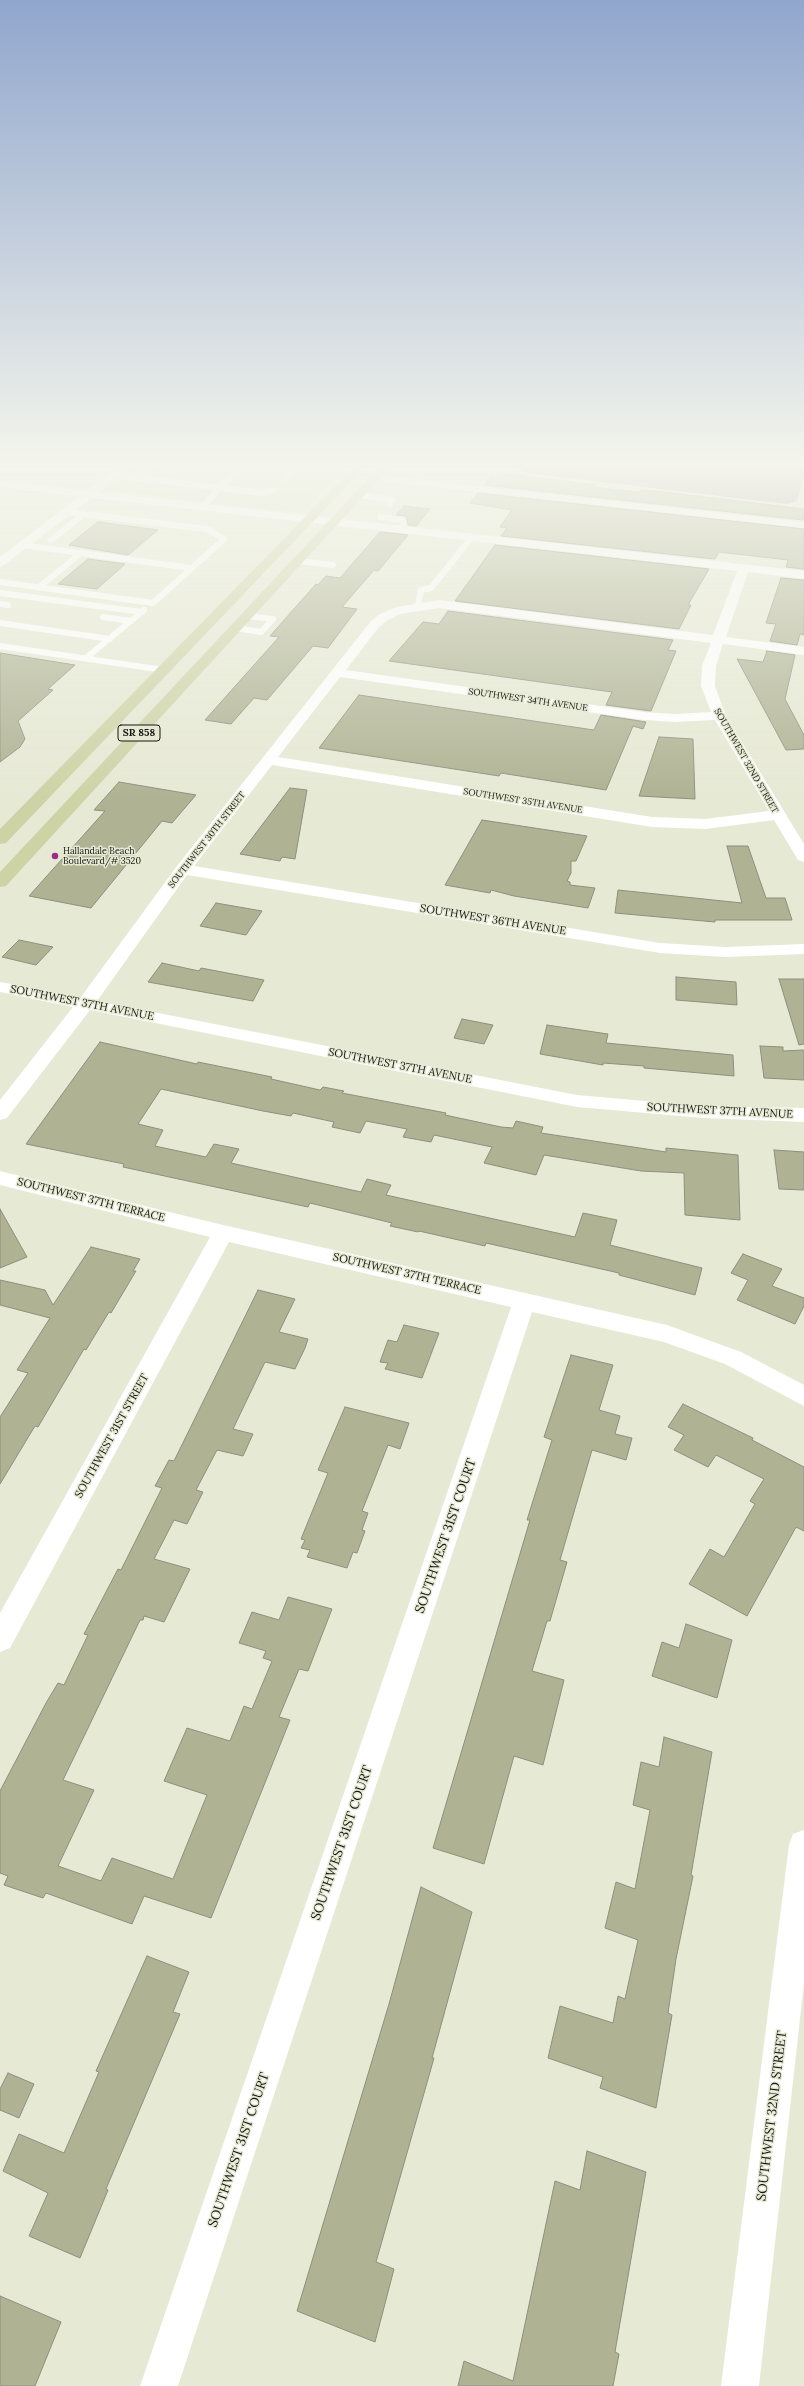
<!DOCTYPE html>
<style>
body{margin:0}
canvas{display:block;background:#e6e9d4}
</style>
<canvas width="804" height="2386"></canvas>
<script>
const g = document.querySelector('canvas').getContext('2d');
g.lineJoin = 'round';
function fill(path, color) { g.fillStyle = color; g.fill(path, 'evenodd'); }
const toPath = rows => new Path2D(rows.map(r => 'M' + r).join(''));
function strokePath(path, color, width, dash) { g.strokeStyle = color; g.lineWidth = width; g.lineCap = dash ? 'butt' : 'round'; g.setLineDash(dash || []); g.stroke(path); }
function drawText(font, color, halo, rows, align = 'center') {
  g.font = font + ' Lora,serif'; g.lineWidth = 3; g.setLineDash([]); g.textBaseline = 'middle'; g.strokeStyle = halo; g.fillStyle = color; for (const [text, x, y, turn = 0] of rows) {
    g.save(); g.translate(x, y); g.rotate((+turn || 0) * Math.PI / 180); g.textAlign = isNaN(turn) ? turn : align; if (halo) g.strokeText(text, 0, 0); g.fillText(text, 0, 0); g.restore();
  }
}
fill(toPath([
 [133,465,348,465,302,513,103,490]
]), '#dce0c4');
fill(toPath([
 [515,465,804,465,804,477,797,501,787,504,527,473]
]), '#ad91a4');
const building = toPath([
 [500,473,595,485,593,487,639,492,641,490,664,492,804,509,804,520,484,485,491,476,497,477,500,473],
 [478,493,804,529,804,569,786,567,788,560,719,552,715,559,501,536,507,528,500,527,512,510,470,503,478,493],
 [404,506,430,509,416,526,408,525,406,516,396,515,404,506],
 [98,522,158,530,128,555,69,545,98,522],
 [380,532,408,535,378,571,374,570,342,607,357,609,328,648,313,646,267,700,254,698,231,724,205,720,279,637,270,636,316,584,318,585,326,576,340,578,380,532],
 [495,545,709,569,688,605,691,605,679,629,455,601,495,545],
 [88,559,125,564,97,589,58,584,88,559],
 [781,578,804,580,804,635,800,634,797,645,770,641,776,624,766,623,781,578],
 [448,611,673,640,668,650,676,651,651,711,606,705,612,692,389,661,423,622,439,624,448,611],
 [767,651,795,655,785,699,804,735,804,749,786,750,737,659,763,662,767,651],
 [0,653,75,665,48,689,53,690,18,721,25,739,20,747,0,762,0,653],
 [359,695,594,730,601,715,646,722,643,729,633,726,606,790,501,773,499,776,319,748,359,695],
 [659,737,693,739,695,799,639,796,659,737],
 [119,782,196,795,172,823,162,821,91,908,29,896,105,811,94,810,119,782],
 [290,788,307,790,295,859,282,857,280,861,240,854,290,788],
 [482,820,587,836,576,861,571,861,571,873,567,881,570,882,570,885,595,888,588,908,514,896,491,890,490,893,445,885,482,820],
 [727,846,748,846,766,898,785,898,792,920,715,920,715,922,615,913,618,890,742,903,727,846],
 [216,903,262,911,246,935,200,926,216,903],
 [19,940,53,947,36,965,2,957,19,940],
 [162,963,199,971,201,968,264,980,253,1001,148,982,162,963],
 [676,977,736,982,737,1005,676,1000,676,977],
 [779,979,804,979,804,1044,799,1045,779,979],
 [462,1019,493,1025,484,1044,454,1038,462,1019],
 [547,1025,608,1034,606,1043,733,1055,734,1076,644,1068,644,1066,603,1063,603,1065,540,1054,547,1025],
 [100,1042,197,1064,198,1062,272,1077,271,1079,320,1090,323,1087,344,1091,342,1093,446,1113,445,1115,501,1127,513,1128,516,1121,543,1127,541,1133,666,1152,666,1148,738,1155,740,1220,685,1215,684,1173,641,1171,544,1155,536,1175,484,1163,492,1147,434,1135,431,1142,403,1137,407,1129,366,1121,360,1133,332,1127,334,1122,293,1113,291,1116,263,1111,161,1089,138,1124,163,1130,155,1146,206,1157,214,1144,239,1149,231,1163,361,1192,367,1179,391,1185,386,1195,575,1237,583,1213,617,1220,610,1245,702,1268,695,1295,619,1275,619,1273,486,1243,485,1246,419,1231,418,1232,390,1226,392,1223,310,1203,308,1207,123,1167,124,1164,26,1144,100,1042],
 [760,1046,783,1047,783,1051,804,1050,804,1080,764,1078,760,1046],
 [774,1150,804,1152,804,1190,779,1189,774,1150],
 [0,1209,27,1257,0,1268,0,1209],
 [91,1247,140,1259,133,1271,136,1271,111,1313,109,1312,86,1350,84,1349,38,1427,35,1426,0,1484,0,1417,28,1373,17,1370,50,1318,0,1305,0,1280,45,1290,53,1305,91,1247],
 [743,1254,782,1269,772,1286,804,1298,804,1306,795,1324,737,1300,748,1280,731,1273,743,1254],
 [258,1290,295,1299,279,1332,308,1339,305,1348,295,1369,265,1362,233,1429,253,1434,243,1456,217,1450,196,1490,203,1492,187,1524,174,1520,154,1559,190,1569,164,1622,144,1616,143,1620,140,1620,63,1780,94,1790,58,1866,101,1881,112,1858,173,1879,207,1795,164,1781,187,1728,230,1741,244,1706,252,1709,272,1661,263,1658,266,1651,239,1643,252,1612,279,1620,288,1597,332,1609,308,1671,299,1669,279,1717,290,1720,211,1918,144,1896,132,1924,46,1893,43,1898,4,1885,8,1876,0,1873,0,1791,46,1703,58,1683,64,1685,88,1635,84,1634,118,1569,121,1570,162,1488,155,1486,169,1460,174,1461,258,1290],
 [404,1325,439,1333,422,1378,385,1369,388,1363,380,1362,388,1340,397,1342,404,1325],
 [571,1355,613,1365,599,1410,620,1416,615,1434,632,1438,626,1460,592,1450,560,1560,567,1562,550,1621,547,1621,532,1671,564,1680,543,1765,514,1756,484,1864,433,1848,530,1520,527,1520,552,1440,544,1437,571,1355],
 [683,1404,753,1438,752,1440,804,1467,804,1531,796,1527,747,1616,689,1584,710,1549,724,1557,755,1504,750,1501,764,1479,716,1455,708,1467,674,1450,684,1435,668,1427,683,1404],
 [345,1407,409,1423,400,1449,388,1445,362,1511,368,1513,362,1530,365,1531,357,1553,353,1552,347,1568,307,1557,310,1550,301,1548,305,1540,301,1539,328,1473,318,1470,345,1407],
 [686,1624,732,1640,717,1698,652,1676,662,1642,679,1648,686,1624],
 [664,1737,712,1752,691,1875,693,1876,676,1959,668,2013,672,2015,656,2108,600,2088,603,2077,548,2058,560,2006,613,2023,618,1996,625,1999,638,1940,605,1928,616,1882,635,1889,650,1810,633,1805,641,1762,659,1767,664,1737],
 [421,1887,472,1912,432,2058,434,2058,376,2262,394,2269,375,2342,297,2311,389,2004,421,1887],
 [147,1956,189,1972,173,2012,180,2014,106,2189,108,2190,80,2258,29,2236,48,2193,3,2171,19,2134,64,2153,99,2072,96,2071,147,1956],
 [8,2073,34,2084,19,2118,0,2110,0,2089,8,2073],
 [587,2151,646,2172,615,2352,619,2354,613,2386,458,2386,464,2361,513,2381,555,2181,580,2190,587,2151],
 [0,2296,61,2322,35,2386,0,2386,0,2296]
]);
fill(building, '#afb393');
strokePath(building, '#8d907d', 1);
strokePath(toPath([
 [114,475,263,493,273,490],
 [136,478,152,465],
 [286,478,299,465],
 [360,495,393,500,390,504],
 [203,507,219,488,244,465],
 [380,517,403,520,404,524,399,529],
 [51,540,84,514],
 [22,545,191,568],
 [298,561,333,565],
 [0,582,153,603,224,539,207,529,66,512],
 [38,588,81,553],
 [0,593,142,612],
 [0,604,8,605],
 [418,606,421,590,431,588,472,537],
 [103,617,131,621],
 [0,623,110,639],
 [236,628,261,632,273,619,247,616],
 [0,646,164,670],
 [86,658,144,610]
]), '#fff', 6);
fill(toPath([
 [120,465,132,465,99,492,804,571,804,579,748,572,726,637,804,647,804,655,723,644,716,666,715,686,726,716,804,844,804,862,798,860,774,820,705,829,652,827,272,765,194,866,660,943,726,947,804,944,804,954,726,957,660,953,187,875,97,1001,577,1095,703,1106,804,1108,804,1122,703,1118,577,1107,90,1010,7,1118,0,1120,0,1100,73,1007,0,992,0,982,81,997,177,866,371,621,380,614,397,607,439,600,713,635,737,571,92,498,4,565,0,567,0,557,80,496,0,487,0,481,87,491,120,465],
 [439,608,711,643,702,666,701,686,711,712,675,714,644,712,346,670,379,627,388,620,400,614,439,608],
 [340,677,644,720,675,722,715,720,769,811,705,819,652,817,278,757,340,677],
 [375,475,804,522,804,528,371,480,370,478,375,475],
 [0,1171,223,1225,667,1325,741,1352,804,1385,804,1406,725,1364,664,1342,532,1312,178,2386,140,2386,511,1307,229,1242,10,1648,0,1652,0,1613,210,1237,0,1185,0,1171],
 [804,1830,804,1983,759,2386,721,2386,789,1845,793,1834,804,1830]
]), '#fff');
fill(toPath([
 [356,465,367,465,6,843,0,844,0,829,356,465],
 [381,465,392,465,6,886,0,887,0,872,381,465]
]), '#ced3a6');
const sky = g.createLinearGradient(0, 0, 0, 799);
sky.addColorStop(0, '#90a6cd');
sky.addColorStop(0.58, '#f4f5ec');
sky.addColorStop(1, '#f4f5ec00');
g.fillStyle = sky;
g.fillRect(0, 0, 804, 799);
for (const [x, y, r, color] of [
 [55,856,4,"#9f2b85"]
]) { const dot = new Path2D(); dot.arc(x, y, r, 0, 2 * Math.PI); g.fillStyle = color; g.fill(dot); strokePath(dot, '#e6e9d4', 1.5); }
drawText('9px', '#161710', '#e6e9d4', [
 ["SOUTHWEST 34TH AVENUE",528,700,8],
 ["SOUTHWEST 32ND STREET",746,761,60],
 ["SOUTHWEST 35TH AVENUE",523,801,9],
 ["SOUTHWEST 30TH STREET",207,840,-52]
]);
drawText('9px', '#161710', '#e6e9d4', [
 ["Hallandale Beach",63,851],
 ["Boulevard/# 3520",63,861]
], 'left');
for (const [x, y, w] of [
 [139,733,42]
]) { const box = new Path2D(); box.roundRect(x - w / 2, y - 8, w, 16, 3); g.fillStyle = '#e6e9d4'; g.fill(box); strokePath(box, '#161710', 1); }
drawText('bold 10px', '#161710', null, [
 ["SR 858",139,733]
]);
drawText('11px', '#161710', '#e6e9d4', [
 ["SOUTHWEST 36TH AVENUE",493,920,9],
 ["SOUTHWEST 37TH AVENUE",82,1003,11],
 ["SOUTHWEST 37TH AVENUE",400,1066,11],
 ["SOUTHWEST 37TH AVENUE",720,1111,3],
 ["SOUTHWEST 37TH TERRACE",91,1200,14],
 ["SOUTHWEST 37TH TERRACE",407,1274,13],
 ["SOUTHWEST 31ST STREET",112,1436,-61]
]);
drawText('13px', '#161710', '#e6e9d4', [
 ["SOUTHWEST 31ST COURT",446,1536,-71],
 ["SOUTHWEST 31ST COURT",342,1843,-71],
 ["SOUTHWEST 32ND STREET",772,2116,-83],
 ["SOUTHWEST 31ST COURT",239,2150,-71]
]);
</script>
